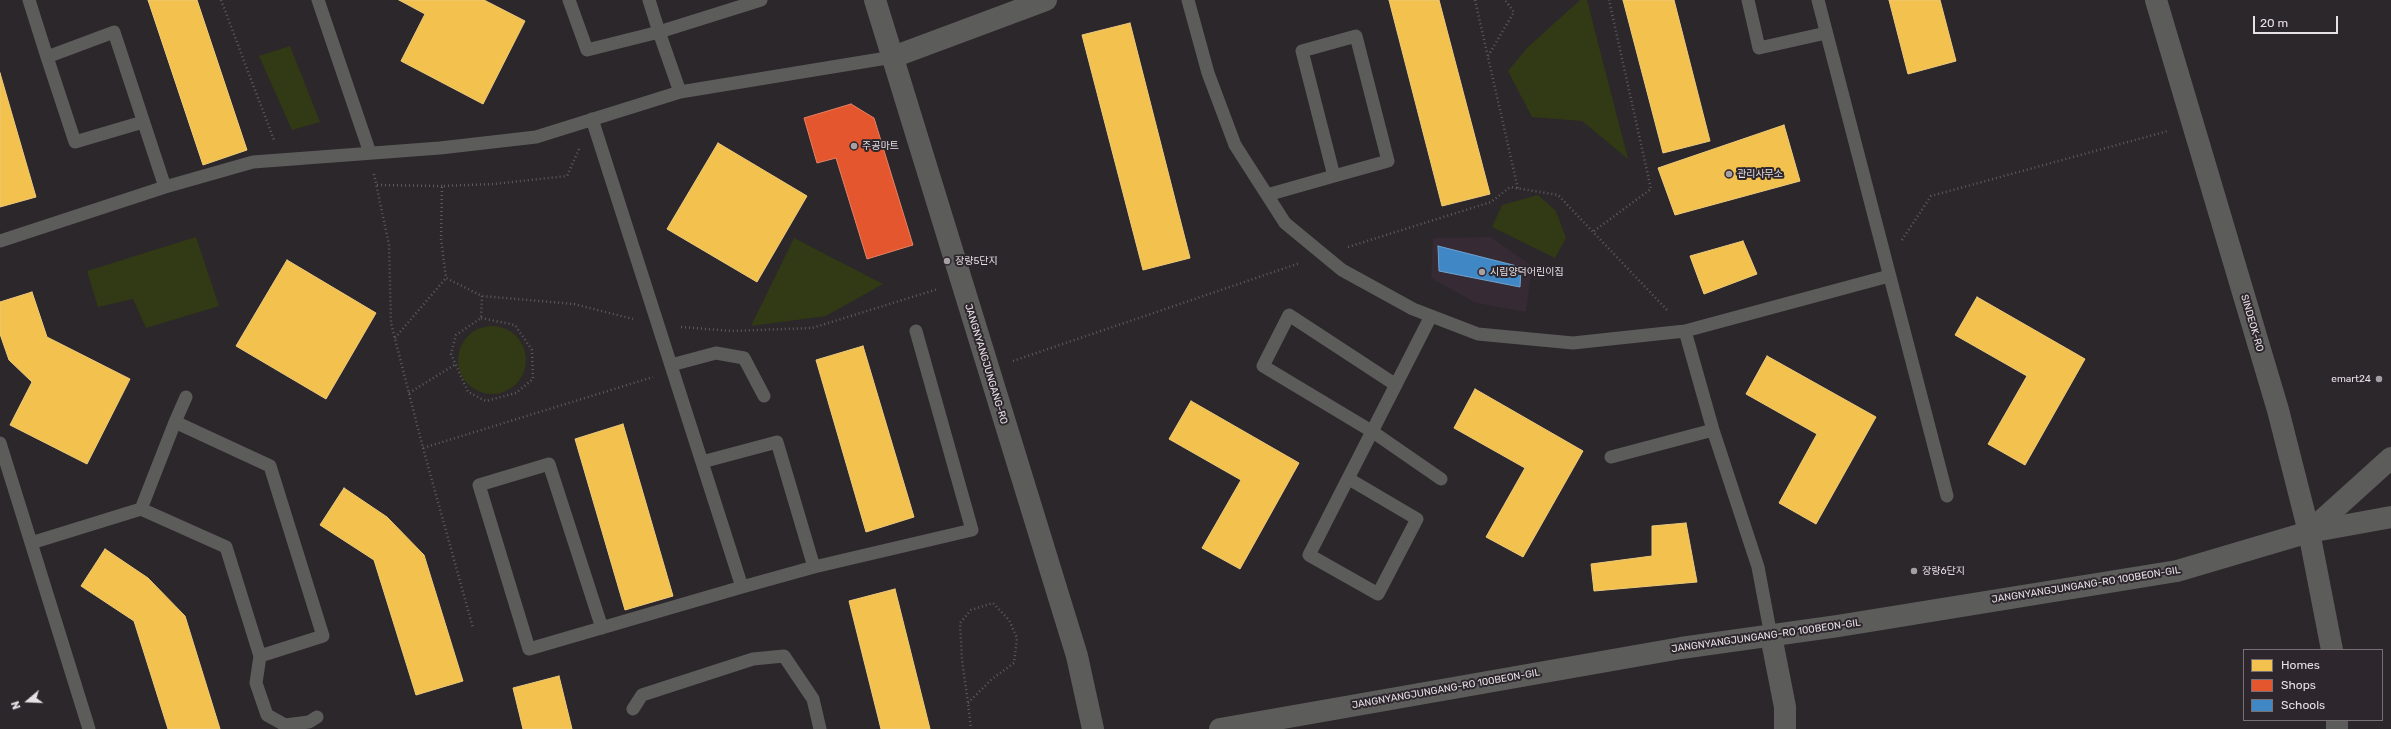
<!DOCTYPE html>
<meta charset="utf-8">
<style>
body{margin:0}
#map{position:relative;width:2391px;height:729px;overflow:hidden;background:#2c272b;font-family:Rubik,sans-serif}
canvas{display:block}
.legend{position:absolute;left:2243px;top:649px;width:140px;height:72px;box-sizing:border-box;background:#2d262c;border:1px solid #777176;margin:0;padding:5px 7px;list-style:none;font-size:12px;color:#e6e1e5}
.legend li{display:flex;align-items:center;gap:8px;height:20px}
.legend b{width:20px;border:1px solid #777176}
.north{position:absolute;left:8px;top:681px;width:40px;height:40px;-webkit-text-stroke:3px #2d262c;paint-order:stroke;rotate:251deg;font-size:11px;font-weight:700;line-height:16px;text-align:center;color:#e6e1e5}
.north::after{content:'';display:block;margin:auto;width:14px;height:18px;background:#e6e1e5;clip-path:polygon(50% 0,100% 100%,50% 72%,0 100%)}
.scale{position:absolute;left:2253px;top:16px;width:85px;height:18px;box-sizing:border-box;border:2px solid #e6e1e5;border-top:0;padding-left:5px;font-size:12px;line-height:14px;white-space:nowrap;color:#e6e1e5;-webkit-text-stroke:3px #2d262c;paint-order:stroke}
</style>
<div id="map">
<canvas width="2391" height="729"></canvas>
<ul class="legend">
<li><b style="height:11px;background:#f2c14e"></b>Homes</li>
<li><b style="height:11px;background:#e4572e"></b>Shops</li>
<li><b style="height:11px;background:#3f88c5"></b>Schools</li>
</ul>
<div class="north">N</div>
<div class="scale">20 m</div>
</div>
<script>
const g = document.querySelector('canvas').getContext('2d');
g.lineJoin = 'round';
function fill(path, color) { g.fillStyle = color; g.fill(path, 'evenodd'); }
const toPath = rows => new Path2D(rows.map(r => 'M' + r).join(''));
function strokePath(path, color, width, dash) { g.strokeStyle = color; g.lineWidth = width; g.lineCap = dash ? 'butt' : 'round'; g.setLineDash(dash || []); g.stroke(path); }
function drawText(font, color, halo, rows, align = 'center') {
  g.font = font + ' Rubik,"Noto Sans KR",sans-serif'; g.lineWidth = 4; g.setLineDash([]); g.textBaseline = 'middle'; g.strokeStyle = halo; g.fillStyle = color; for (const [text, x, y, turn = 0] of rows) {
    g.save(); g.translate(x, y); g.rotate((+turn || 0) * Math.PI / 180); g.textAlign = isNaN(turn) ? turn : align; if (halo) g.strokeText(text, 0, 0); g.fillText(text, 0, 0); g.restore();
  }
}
fill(toPath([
 [1491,237,1532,266,1526,312,1476,303,1431,278,1433,238]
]), '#362a34');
fill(toPath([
 [1580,0,1587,0,1628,159,1582,121,1532,117,1508,71,1527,48],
 [290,46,320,122,292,130,259,56],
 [1538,195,1556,211,1566,238,1555,258,1492,227,1502,205],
 [196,237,219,306,146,328,133,299,98,307,87,271],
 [794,238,883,284,826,316,751,326],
 '458 360a34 34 0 1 1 68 0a34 34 0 1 1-68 0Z'
]), '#313a14');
const homes = toPath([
 [148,0,197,0,247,150,203,165,148,0],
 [399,0,484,0,525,21,483,104,401,61,425,14,399,0],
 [1389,0,1439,0,1490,194,1442,206,1389,0],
 [1623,0,1674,0,1710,141,1663,153,1623,0],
 [1889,0,1940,0,1956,61,1908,74,1889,0],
 [1130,23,1190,258,1143,270,1082,35,1130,23],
 [0,73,36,197,0,207,0,73],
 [1784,125,1800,181,1675,215,1658,168,1784,125],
 [718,143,807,196,757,282,667,229,718,143],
 [1743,241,1757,274,1704,294,1690,256,1743,241],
 [287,260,376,313,326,399,236,346,287,260],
 [32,292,47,337,130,379,87,464,10,425,32,382,9,360,0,334,0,302,32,292],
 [1977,297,2085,359,2025,465,1988,444,2027,376,1955,335,1977,297],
 [863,346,914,517,866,532,816,360,863,346],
 [1767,356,1876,417,1816,524,1779,503,1817,434,1746,394,1767,356],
 [1475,389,1583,451,1523,557,1486,537,1525,468,1454,428,1475,389],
 [1191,401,1299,463,1240,569,1202,548,1241,480,1169,439,1191,401],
 [623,424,673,596,625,610,575,439,623,424],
 [344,488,387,517,424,555,463,681,416,695,374,560,320,525,344,488],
 [1686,523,1697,582,1594,591,1591,564,1652,556,1652,526,1686,523],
 [105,549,148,578,185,616,220,729,168,729,134,621,81,586,105,549],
 [895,589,930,729,881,729,849,601,895,589],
 [559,676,572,729,523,729,513,688,559,676]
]);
fill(homes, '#f2c14e');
strokePath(homes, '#eecb7b', 1);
const shops = toPath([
 [851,104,874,118,913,245,867,259,836,158,817,163,804,118,851,104]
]);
fill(shops, '#e4572e');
strokePath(shops, '#e58065', 1);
const schools = toPath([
 [1438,246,1521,267,1520,287,1439,271,1438,246]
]);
fill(schools, '#3f88c5');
strokePath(schools, '#71a3cf', 1);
strokePath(toPath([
 [221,0,274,140],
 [1475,0,1518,189],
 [1488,56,1514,12,1505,0],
 [579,149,567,176,494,184,442,186,441,239,446,278,482,296,574,304,633,319],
 [374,174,389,245,391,323,423,448,653,377],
 [377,185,442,186],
 [1594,231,1651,189,1609,0],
 [1902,240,1931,196,2168,131],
 [1348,247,1491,202,1510,187,1558,195,1668,311],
 [481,318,515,325,532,350,533,379,516,393,486,401,468,392,451,354,456,335,481,318,482,296],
 [681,327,732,331,812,328,938,289],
 [395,338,446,278],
 [1013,361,1300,263],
 [409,393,456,364],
 [423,448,473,628],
 [968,703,992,679,1014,663,1017,638,1009,620,993,603,971,610,960,623,962,660,968,703,971,729]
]), '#5d5d5d', 2.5, [1, 3]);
strokePath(toPath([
 [29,0,47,57,114,32,165,187],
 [318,0,370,153],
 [569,0,587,50,659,32,649,0],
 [1188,0,1208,73,1235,145,1285,223,1342,270,1413,309,1478,334,1573,343,1685,331,1889,276],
 [1748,0,1759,48,1826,33],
 [1818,0,1947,496],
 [47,57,75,142,143,122],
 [680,92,659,32,761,0],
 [592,119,742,587,814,567,972,530,916,331],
 [1267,195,1334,176,1388,161,1356,36,1302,51,1334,176],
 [0,241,165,187,253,162,440,148,536,137,680,92,893,57],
 [1685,331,1713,430,1758,567,1771,636],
 [671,365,716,353,744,358,764,396],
 [1396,385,1289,315,1263,366,1373,432,1441,479],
 [175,422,186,397],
 [0,443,89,729],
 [1611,457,1713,430],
 [702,462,777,442,814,567],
 [1349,479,1417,519,1378,594,1309,555,1431,316],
 [31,543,141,509,175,422,270,466,323,636,260,656,226,547,141,509],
 [602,628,549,464,479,485,529,649,742,587],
 [260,656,256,683,267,715,285,725,309,722,317,717],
 [633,709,642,695,753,659,784,656,813,699,820,729]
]), '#5c5d5b', 13);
strokePath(toPath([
 [2309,532,2391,458],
 [1771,636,1785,707,1785,729]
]), '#5c5d5b', 22);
strokePath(toPath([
 [875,0,1077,656,1093,729],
 [2156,0,2278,410,2309,532,2332,650],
 [893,57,1046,0],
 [1220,729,1681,648,1838,626,2177,571,2309,532,2391,517],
 [2337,729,2337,720]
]), '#5c5d5b', 22);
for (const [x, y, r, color] of [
 [854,146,4,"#a5a0a4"],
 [1729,174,4,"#a5a0a4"],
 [947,261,4,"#a5a0a4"],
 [1482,272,4,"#a5a0a4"],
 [2379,379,4,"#a5a0a4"],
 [1914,571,4,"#a5a0a4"]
]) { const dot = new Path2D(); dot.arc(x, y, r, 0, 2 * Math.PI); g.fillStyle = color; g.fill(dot); strokePath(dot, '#2d262c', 1.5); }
drawText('10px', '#e6e1e5', '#2d262c', [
 ["주공마트",862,146],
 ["관리사무소",1737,174],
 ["장량5단지",955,261],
 ["시립양덕어린이집",1490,272],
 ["emart24",2371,379,"right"],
 ["장량6단지",1922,571]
], 'left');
drawText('10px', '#e6e1e5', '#2d262c', [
 ["SINDEOK-RO",2252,323,74],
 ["JANGNYANGJUNGANG-RO",986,364,73],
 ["JANGNYANGJUNGANG-RO 100BEON-GIL",2086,585,-9],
 ["JANGNYANGJUNGANG-RO 100BEON-GIL",1766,636,-8],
 ["JANGNYANGJUNGANG-RO 100BEON-GIL",1446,689,-10]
]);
</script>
